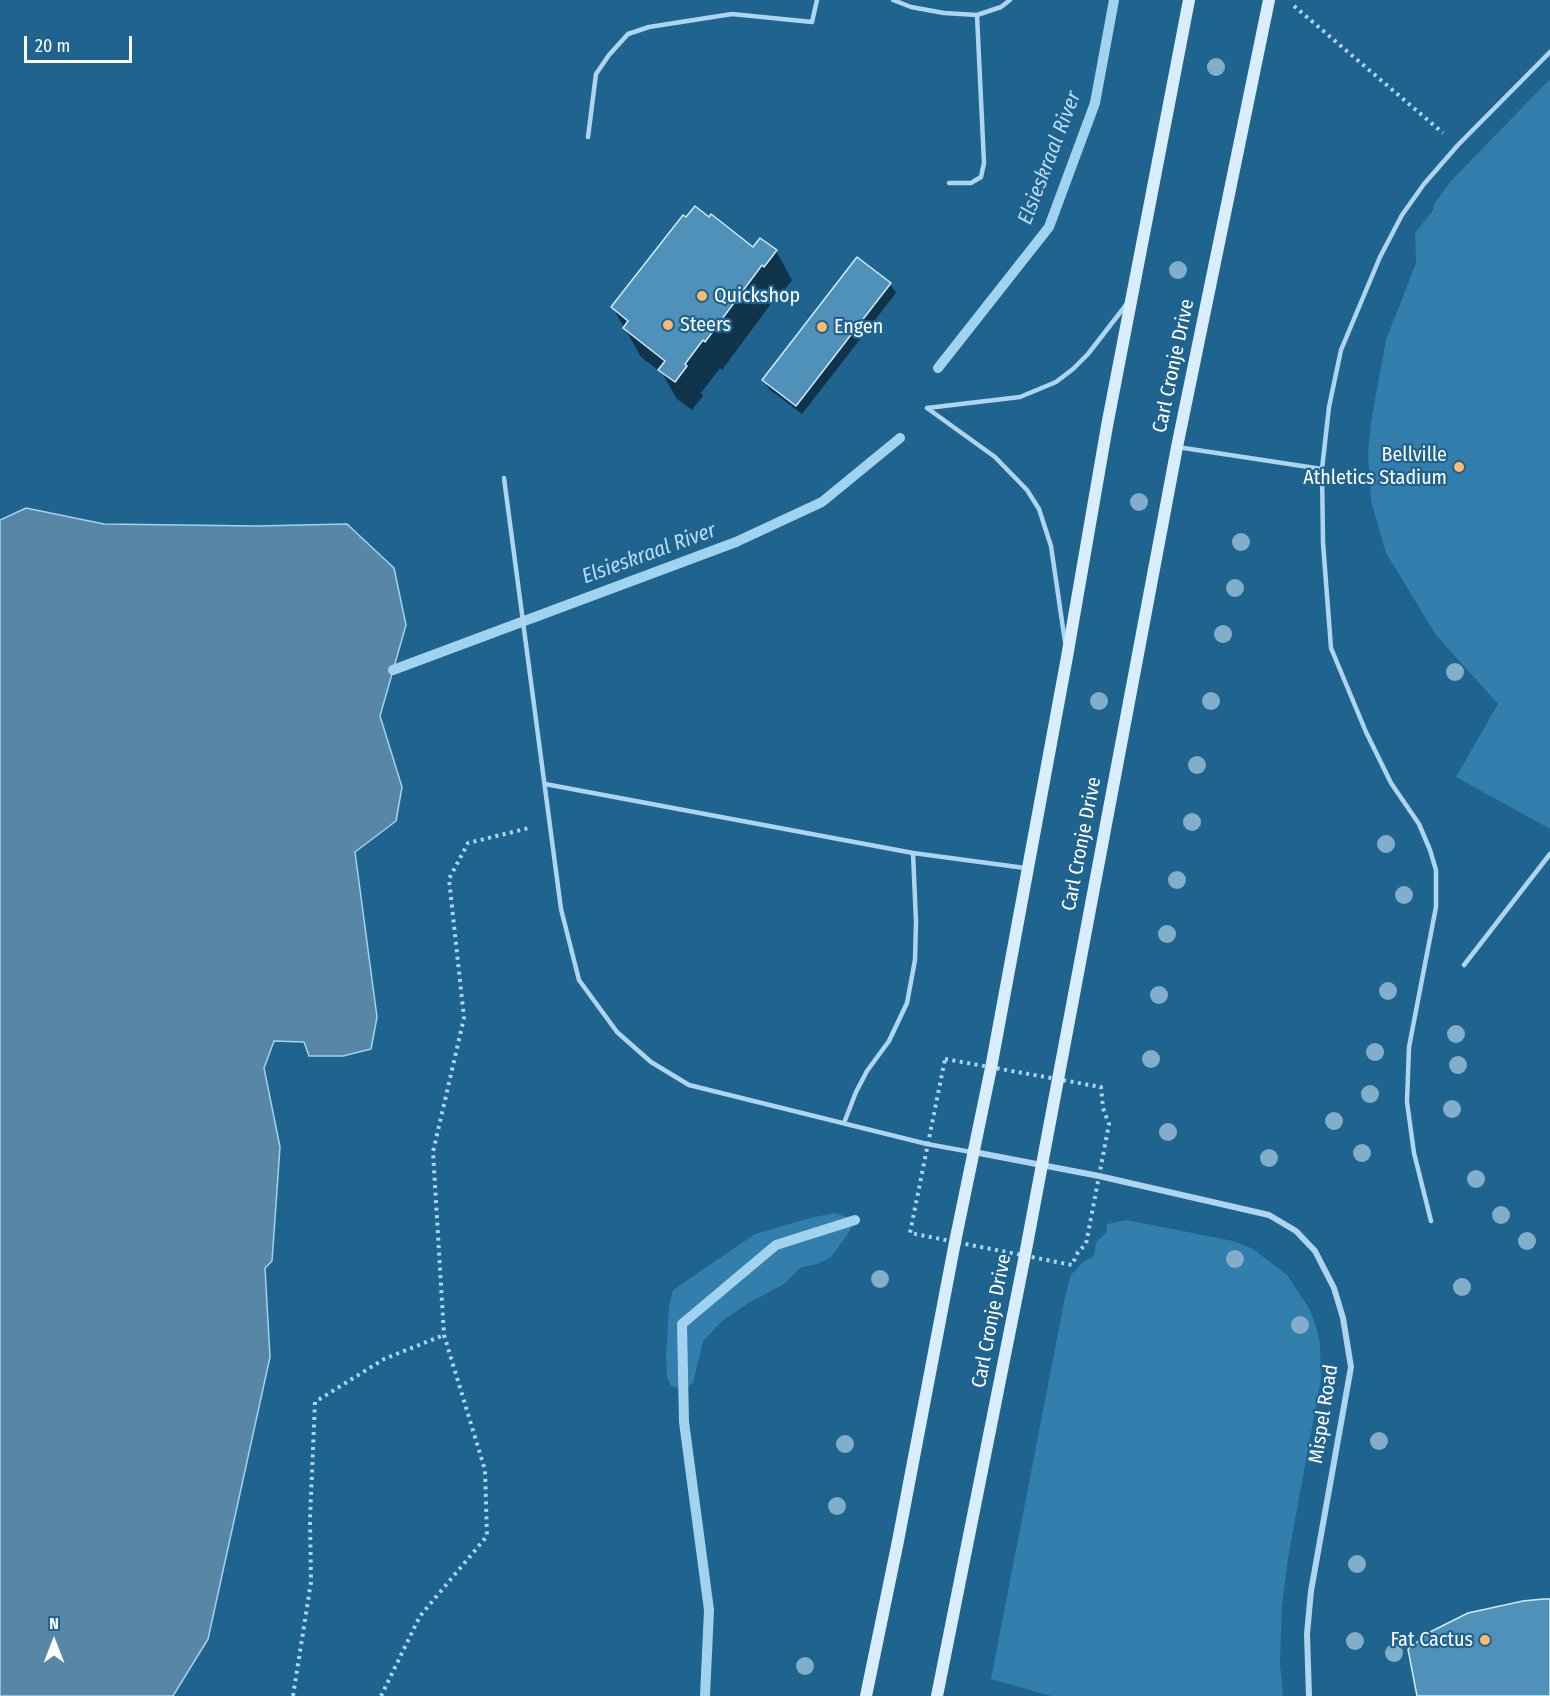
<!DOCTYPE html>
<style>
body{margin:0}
#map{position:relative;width:1550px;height:1696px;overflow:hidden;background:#1f638f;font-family:"Fira Sans Condensed",sans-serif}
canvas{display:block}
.north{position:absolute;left:24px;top:1612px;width:60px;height:60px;-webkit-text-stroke:4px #1f638f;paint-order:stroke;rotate:0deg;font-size:16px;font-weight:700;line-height:24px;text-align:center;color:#fff}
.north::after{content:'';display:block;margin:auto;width:21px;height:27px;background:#fff;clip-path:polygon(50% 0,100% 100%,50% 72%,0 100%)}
.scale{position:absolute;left:24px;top:36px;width:108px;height:27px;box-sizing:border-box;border:3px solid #fff;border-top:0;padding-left:8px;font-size:18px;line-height:21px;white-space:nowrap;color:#fff;-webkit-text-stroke:4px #1f638f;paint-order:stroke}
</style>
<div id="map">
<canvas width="1550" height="1696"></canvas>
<div class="north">N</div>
<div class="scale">20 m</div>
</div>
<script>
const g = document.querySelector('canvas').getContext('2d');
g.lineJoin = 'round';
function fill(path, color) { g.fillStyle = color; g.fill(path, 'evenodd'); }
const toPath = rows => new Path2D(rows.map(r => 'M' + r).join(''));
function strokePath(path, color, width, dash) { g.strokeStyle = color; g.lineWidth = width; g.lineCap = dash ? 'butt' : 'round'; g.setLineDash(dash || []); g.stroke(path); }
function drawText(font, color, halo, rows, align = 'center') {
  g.font = font + ' "Fira Sans Condensed",sans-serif'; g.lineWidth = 4.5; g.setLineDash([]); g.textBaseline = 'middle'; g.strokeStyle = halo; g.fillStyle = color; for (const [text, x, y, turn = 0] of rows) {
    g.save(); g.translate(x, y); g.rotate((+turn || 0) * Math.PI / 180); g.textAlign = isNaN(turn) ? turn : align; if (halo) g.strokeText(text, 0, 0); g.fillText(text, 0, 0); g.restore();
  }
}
fill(toPath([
 [1550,79,1550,829,1456,777,1498,704,1436,635,1386,553,1371,501,1368,453,1371,422,1386,340,1416,263,1415,233,1434,209,1433,206,1450,182],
 [835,1213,855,1220,848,1234,831,1257,817,1264,800,1268,784,1284,747,1304,721,1322,703,1341,693,1383,683,1389,671,1386,667,1377,666,1357,669,1306,673,1290,755,1234,810,1218],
 [1127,1220,1233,1241,1253,1249,1287,1275,1309,1308,1316,1326,1320,1344,1321,1379,1288,1558,1282,1606,1280,1664,1283,1696,1051,1696,991,1679,1065,1297,1071,1275,1083,1262,1094,1256,1096,1242,1107,1232,1107,1224]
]), '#327eac');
const water = toPath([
 [26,508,104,524,256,526,347,524,394,568,406,625,380,716,402,787,396,821,355,852,377,1017,371,1049,343,1056,309,1056,304,1042,274,1041,264,1068,280,1147,272,1261,265,1268,270,1357,208,1639,173,1696,0,1696,0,520,26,508]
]);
fill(water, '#5887a5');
strokePath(water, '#a1d2ee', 1.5);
fill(toPath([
 [754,249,776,251,792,280,781,295,779,293,722,370,720,368,701,393,703,396,692,410,677,399,662,373,641,357,613,308],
 [857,259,890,284,896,293,802,414,769,389,764,380]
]), '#0007');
strokePath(toPath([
 [938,368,1049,227,1095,103,1114,0],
 [393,670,736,542,822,502,900,438],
 [705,1696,709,1610,684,1422,682,1324,776,1245,855,1220]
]), '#a1d2ee', 10);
const building = toPath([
 [695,206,709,217,711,214,753,247,760,238,777,250,764,267,762,265,705,342,703,340,685,364,687,366,675,382,658,370,665,361,623,328,628,321,611,307,683,215,686,217,695,206],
 [857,257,891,283,796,406,762,380,857,257],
 [1543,1599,1550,1599,1550,1696,1417,1696,1408,1649,1430,1632,1468,1613,1523,1601,1543,1599]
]);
fill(building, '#4f91b9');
strokePath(building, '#d3ebf9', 1.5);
strokePath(toPath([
 [1294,6,1443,133],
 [945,1059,1101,1087,1103,1108,1109,1124,1086,1244,1078,1252,1072,1265,910,1233,945,1059],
 [293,1696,311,1582,310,1519,315,1402,384,1359,444,1335],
 [381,1696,420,1616,487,1536,485,1470,444,1335,433,1152,464,1018,449,879,468,843,529,828]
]), '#aed5ed', 4, [3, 4.5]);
strokePath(toPath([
 [893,0,911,7,944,13,977,15,1001,7,1010,0],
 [588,137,596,74,609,55,628,34,649,27,732,14,812,22,817,0],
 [949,183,971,183,981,177,984,163,977,15],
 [927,408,995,457,1027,490,1039,509,1051,546,1065,642],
 [927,408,1020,397,1056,382,1073,369,1088,354,1126,305],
 [1177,447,1322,469],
 [504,478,561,909,579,980,617,1032,651,1062,689,1085,927,1144,971,1152],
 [545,784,913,853,1025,868],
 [1464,965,1550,854],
 [844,1123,856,1092,867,1071,889,1041,907,1003,915,960,916,922,913,853],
 [1431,1221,1414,1153,1407,1102,1409,1047,1436,907,1436,870,1430,850,1419,824,1391,783,1366,732,1331,648,1323,543,1322,469,1329,407,1341,350,1380,257,1402,215,1424,184,1458,145,1550,52]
]), '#aed5ed', 4.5);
strokePath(toPath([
 [974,1152,1099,1176,1269,1215,1296,1231,1315,1251,1334,1288,1343,1318,1351,1367,1311,1591,1307,1634,1309,1696]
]), '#aed5ed', 6);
strokePath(toPath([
 [866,1696,898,1541,955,1242,991,1068,1067,657,1107,426,1189,0],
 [937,1696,1025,1255,1177,447,1269,0]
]), '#daedfa', 12);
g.fillStyle = '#82aec9';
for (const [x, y] of [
 [1216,67],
 [1178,270],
 [1139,502],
 [1241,542],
 [1235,588],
 [1223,634],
 [1455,672],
 [1099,701],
 [1211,701],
 [1197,765],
 [1192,822],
 [1386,844],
 [1177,880],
 [1404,895],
 [1167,934],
 [1388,991],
 [1159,995],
 [1456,1034],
 [1375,1052],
 [1151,1059],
 [1458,1065],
 [1370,1094],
 [1452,1109],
 [1334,1121],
 [1168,1132],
 [1362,1153],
 [1269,1158],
 [1476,1179],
 [1501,1215],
 [1527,1241],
 [1235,1259],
 [880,1279],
 [1462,1287],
 [1300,1325],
 [1379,1441],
 [845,1444],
 [837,1506],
 [1357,1564],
 [1355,1641],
 [1394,1653],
 [805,1666]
]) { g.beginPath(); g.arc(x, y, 9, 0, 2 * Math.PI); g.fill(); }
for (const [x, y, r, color] of [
 [702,296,6,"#fbba6d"],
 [668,325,6,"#fbba6d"],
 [822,327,6,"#fbba6d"],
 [1459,467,6,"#fbba6d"],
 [1485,1640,6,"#fbba6d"]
]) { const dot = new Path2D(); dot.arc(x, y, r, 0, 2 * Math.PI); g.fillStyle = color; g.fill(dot); strokePath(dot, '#1f638f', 2); }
drawText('20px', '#fff', '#1f638f', [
 ["Quickshop",714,296],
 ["Steers",680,325],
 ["Engen",834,327],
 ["Bellville",1447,455,"right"],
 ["Athletics Stadium",1447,478,"right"],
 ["Fat Cactus",1473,1640,"right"]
], 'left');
drawText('20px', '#fff', '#1f638f', [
 ["Carl Cronje Drive",1174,366,-78],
 ["Carl Cronje Drive",1082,844,-79],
 ["Carl Cronje Drive",992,1321,-79],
 ["Mispel Road",1324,1414,-81]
]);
drawText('italic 21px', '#badef4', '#1f638f', [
 ["Elsieskraal River",1050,158,-69],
 ["Elsieskraal River",649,554,-20]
]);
</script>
